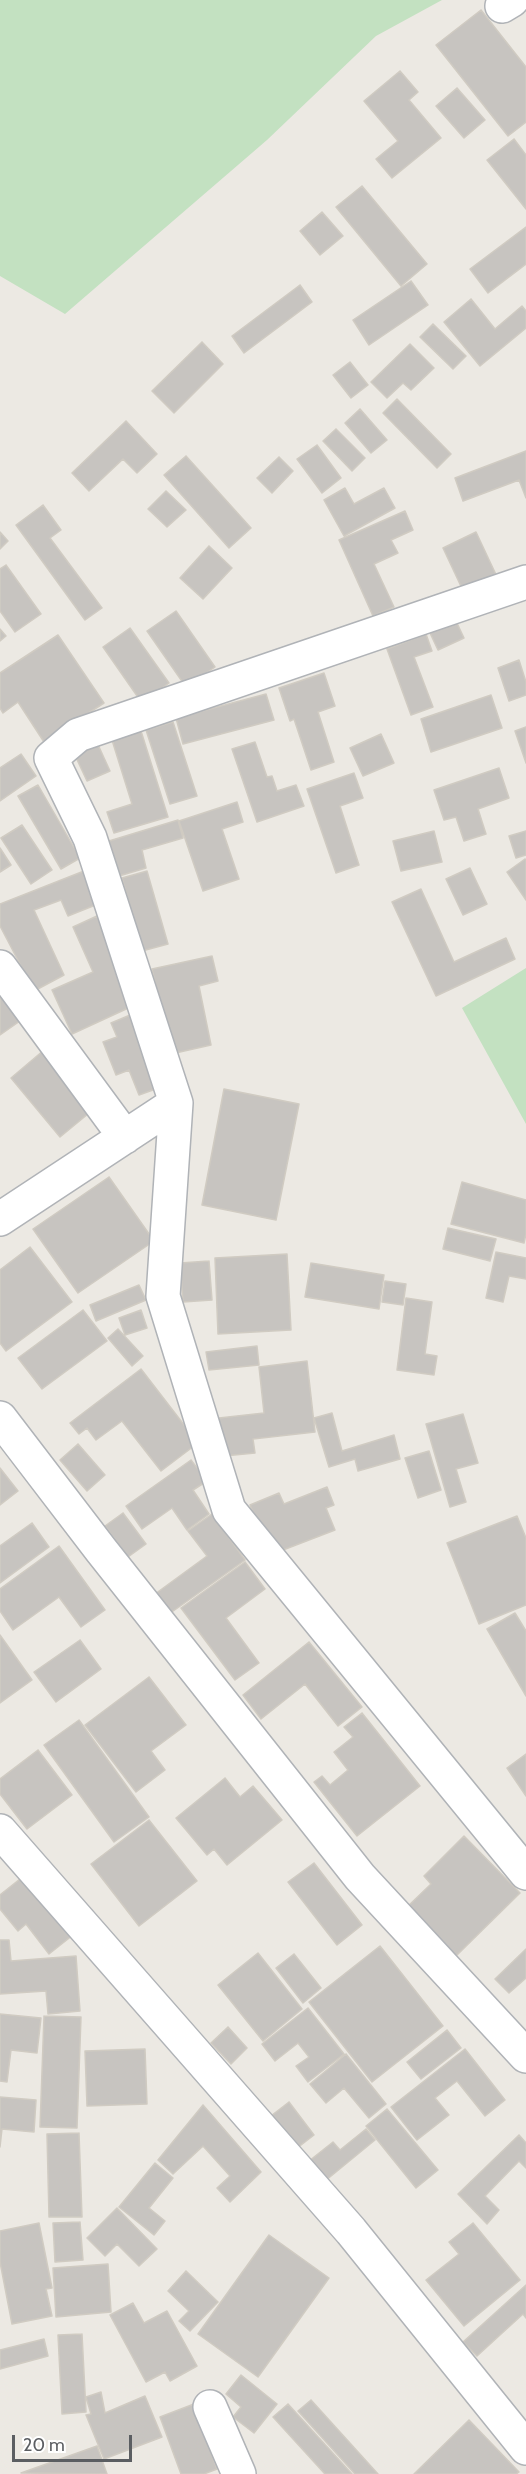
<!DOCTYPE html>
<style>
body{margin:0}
#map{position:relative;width:526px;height:2474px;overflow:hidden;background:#ece9e3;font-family:Cabin,sans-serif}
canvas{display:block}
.scale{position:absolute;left:12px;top:2435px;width:120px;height:27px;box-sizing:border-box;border:3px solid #5b5e62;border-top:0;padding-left:8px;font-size:18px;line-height:21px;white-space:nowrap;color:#5b5e62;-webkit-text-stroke:4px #fff;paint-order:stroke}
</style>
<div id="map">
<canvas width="526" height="2474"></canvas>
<div class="scale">20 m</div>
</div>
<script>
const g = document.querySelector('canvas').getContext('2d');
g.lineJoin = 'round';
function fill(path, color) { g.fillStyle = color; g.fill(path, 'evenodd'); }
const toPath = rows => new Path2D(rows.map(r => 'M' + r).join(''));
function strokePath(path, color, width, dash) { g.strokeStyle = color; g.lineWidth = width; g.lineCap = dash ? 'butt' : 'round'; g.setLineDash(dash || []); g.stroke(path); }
fill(toPath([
 [0,0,442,0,376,36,267,140,65,314,0,276],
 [526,968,526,1124,462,1008]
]), '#c3e1c1');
const building = toPath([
 [481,10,526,67,526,122,508,136,436,45,481,10],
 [400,71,418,92,409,100,441,138,392,178,376,159,398,141,364,101,400,71],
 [457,88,485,120,464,138,436,106,457,88],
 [514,139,526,155,526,209,487,160,514,139],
 [362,186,427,264,401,286,336,207,362,186],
 [322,212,343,236,320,255,300,231,322,212],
 [526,227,526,264,488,293,470,269,526,227],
 [411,281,428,305,369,345,353,320,411,281],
 [300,285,312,302,244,353,232,336,300,285],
 [471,299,495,329,522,306,526,311,526,328,480,366,444,322,471,299],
 [433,324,466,356,453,369,420,337,433,324],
 [202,342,223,364,174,413,152,391,202,342],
 [410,344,434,368,411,390,403,383,387,398,371,382,410,344],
 [350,362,368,385,351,398,333,375,350,362],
 [397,399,451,454,437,468,383,413,397,399],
 [360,409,387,440,371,453,345,423,360,409],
 [126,421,157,454,137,473,123,459,89,491,72,473,126,421],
 [336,429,365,458,352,471,323,441,336,429],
 [317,445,341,478,322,493,297,459,317,445],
 [526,451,526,498,519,480,463,501,455,478,526,451],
 [186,456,251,528,229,548,164,475,186,456],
 [279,457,293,471,272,493,257,478,279,457],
 [345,488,354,504,384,488,395,508,344,536,324,500,345,488],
 [166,491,186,510,167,527,148,509,166,491],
 [43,505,61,530,50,538,102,608,85,620,16,525,43,505],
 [405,511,413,530,391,540,398,553,374,564,394,607,373,616,339,540,405,511],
 [0,532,8,541,0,549,0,532],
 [476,532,499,581,466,597,443,548,476,532],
 [209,546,232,568,203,599,180,578,209,546],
 [6,565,41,614,15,632,0,611,0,569,6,565],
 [176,611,215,667,186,687,147,631,176,611],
 [456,621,464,638,438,650,430,633,456,621],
 [130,628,169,683,142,703,103,647,130,628],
 [0,629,6,636,0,641,0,629],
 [426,634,432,651,414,657,433,707,411,715,387,649,426,634],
 [58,635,104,703,44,742,18,702,3,713,0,708,0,673,58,635],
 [519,660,526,682,526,695,509,701,498,668,519,660],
 [324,673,335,706,318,712,334,762,311,770,294,719,290,721,279,688,324,673],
 [266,694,274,720,183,744,176,718,266,694],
 [491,695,502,728,431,752,421,719,491,695],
 [173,722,197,796,170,804,146,730,173,722],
 [526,727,526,763,515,731,526,727],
 [141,731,168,817,114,833,107,812,132,804,112,740,141,731],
 [381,734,394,763,363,776,350,748,381,734],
 [95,738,110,771,87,781,72,749,95,738],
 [255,742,267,777,272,776,277,791,296,785,304,806,257,822,232,749,255,742],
 [21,754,36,776,0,801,0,768,21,754],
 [499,768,509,798,478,809,486,834,464,841,456,817,444,820,434,790,499,768],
 [354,773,363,798,340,806,359,865,336,873,307,789,354,773],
 [38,785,80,858,61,869,18,796,38,785],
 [237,802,243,822,222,829,239,879,203,891,179,821,237,802],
 [178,820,183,838,142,850,146,868,119,876,109,841,178,820],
 [22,825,52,870,31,884,1,838,22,825],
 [434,831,442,862,401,871,393,841,434,831],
 [526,831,526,855,516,858,509,836,526,831],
 [0,848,11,865,0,872,0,848],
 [525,859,526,860,526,900,507,872,525,859],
 [470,868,487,904,463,915,446,879,470,868],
 [84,871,98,904,68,916,61,900,34,910,64,975,34,991,0,926,0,904,84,871],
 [147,871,168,944,142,951,122,878,147,871],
 [421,889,454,962,506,938,515,959,436,996,392,902,421,889],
 [97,916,137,1004,72,1034,52,990,93,972,73,927,97,916],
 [212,956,218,981,199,986,211,1045,171,1054,152,969,212,956],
 [0,993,20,1021,0,1035,0,993],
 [135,1013,164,1086,139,1095,129,1070,116,1075,103,1042,117,1037,111,1023,135,1013],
 [44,1050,94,1109,60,1137,11,1078,44,1050],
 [224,1089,299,1104,276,1220,202,1205,224,1089],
 [109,1177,154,1241,78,1293,33,1229,109,1177],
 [462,1182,526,1200,526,1234,524,1243,451,1224,462,1182],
 [448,1228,496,1239,490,1261,443,1249,448,1228],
 [30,1247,72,1302,6,1351,0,1343,0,1270,30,1247],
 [496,1252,526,1258,526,1279,509,1276,503,1302,486,1298,496,1252],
 [287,1254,291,1330,218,1334,215,1258,287,1254],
 [209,1261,212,1300,183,1302,180,1263,209,1261],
 [311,1263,384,1275,379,1309,305,1297,311,1263],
 [385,1281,406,1284,403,1305,382,1302,385,1281],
 [139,1285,146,1300,96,1321,90,1305,139,1285],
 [406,1298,432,1302,425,1354,437,1356,434,1375,397,1370,406,1298],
 [83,1310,107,1341,42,1389,18,1358,83,1310],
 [141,1310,147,1328,125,1335,119,1318,141,1310],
 [118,1329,143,1356,132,1366,108,1338,118,1329],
 [257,1346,259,1365,209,1370,206,1352,257,1346],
 [307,1361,315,1432,253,1439,255,1453,224,1456,219,1418,264,1413,259,1367,307,1361],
 [141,1369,198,1443,161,1471,122,1421,96,1440,87,1428,79,1434,70,1423,141,1369],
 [332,1413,342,1451,394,1435,400,1459,358,1471,355,1459,329,1467,314,1418,332,1413],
 [463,1414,478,1463,456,1469,466,1502,450,1507,426,1424,463,1414],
 [78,1444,105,1475,87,1491,60,1460,78,1444],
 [429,1451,441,1490,418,1498,405,1458,429,1451],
 [191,1460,207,1481,193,1490,209,1514,187,1530,172,1508,142,1529,126,1506,191,1460],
 [0,1468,18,1491,0,1505,0,1468],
 [327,1487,334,1505,326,1508,335,1530,270,1555,250,1505,279,1493,284,1504,327,1487],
 [123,1513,146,1544,128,1557,105,1526,123,1513],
 [212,1514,245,1560,169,1614,155,1594,207,1556,188,1531,212,1514],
 [517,1516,526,1538,526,1605,479,1624,447,1543,517,1516],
 [32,1523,49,1547,0,1583,0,1546,32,1523],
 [59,1546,105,1610,81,1627,59,1597,13,1630,0,1611,0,1589,59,1546],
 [245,1562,265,1589,226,1618,259,1663,235,1680,181,1608,245,1562],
 [515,1613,526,1631,526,1696,487,1629,515,1613],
 [0,1635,32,1680,0,1703,0,1635],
 [80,1640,101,1669,56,1702,34,1672,80,1640],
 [309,1642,362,1707,338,1726,305,1684,261,1719,243,1695,309,1642],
 [149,1677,186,1725,151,1751,165,1770,136,1792,85,1725,149,1677],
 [362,1713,420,1786,357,1836,314,1782,322,1776,330,1785,348,1770,334,1752,353,1737,344,1727,362,1713],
 [79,1720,149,1817,114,1842,44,1745,79,1720],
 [38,1750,72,1795,27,1829,0,1794,0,1779,38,1750],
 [526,1754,526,1796,507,1768,526,1754],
 [225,1778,240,1797,253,1786,282,1820,227,1865,214,1849,207,1855,176,1818,225,1778],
 [149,1820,197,1881,139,1926,91,1864,149,1820],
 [464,1836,520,1893,455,1957,406,1908,431,1884,424,1876,464,1836],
 [314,1863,362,1925,337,1945,288,1882,314,1863],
 [25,1875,73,1935,49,1954,26,1924,18,1931,0,1909,0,1895,25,1875],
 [0,1940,9,1940,11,1961,76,1956,80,2011,48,2014,46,1991,0,1994,0,1940],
 [380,1946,443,2026,372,2082,309,2002,380,1946],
 [526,1949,526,1978,509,1993,495,1979,526,1949],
 [258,1953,302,2009,263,2041,218,1985,258,1953],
 [294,1954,321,1988,303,2003,276,1968,294,1954],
 [308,2008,344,2054,308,2082,296,2066,309,2057,298,2043,275,2061,262,2044,308,2008],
 [0,2014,41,2018,37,2053,11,2050,7,2082,0,2081,0,2014],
 [44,2016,81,2017,77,2128,40,2127,44,2016],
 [228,2027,247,2048,231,2064,211,2043,228,2027],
 [447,2030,461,2048,421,2079,407,2062,447,2030],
 [145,2049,147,2104,87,2106,85,2051,145,2049],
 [465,2049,505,2100,485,2116,457,2081,435,2098,449,2115,417,2140,391,2107,465,2049],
 [346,2054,386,2104,369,2118,344,2088,326,2103,310,2084,346,2054],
 [0,2097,36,2100,34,2132,2,2129,0,2147,0,2097],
 [289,2102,314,2135,292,2152,267,2119,289,2102],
 [203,2105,261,2172,230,2202,217,2188,230,2176,203,2146,173,2174,158,2160,203,2105],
 [387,2109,438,2170,416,2188,366,2126,387,2109],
 [366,2129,375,2140,325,2181,309,2161,333,2142,340,2150,366,2129],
 [79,2133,82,2217,49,2217,47,2134,79,2133],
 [519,2135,526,2143,526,2168,519,2161,485,2196,499,2210,487,2224,458,2194,519,2135],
 [155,2163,173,2178,149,2208,165,2221,154,2235,119,2207,155,2163],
 [117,2208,157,2249,139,2266,117,2244,105,2256,87,2238,117,2208],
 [80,2222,83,2260,55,2262,53,2223,80,2222],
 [39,2223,52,2288,46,2289,52,2316,12,2324,0,2262,0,2231,39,2223],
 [473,2223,520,2280,464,2326,426,2280,459,2254,449,2242,473,2223],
 [269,2235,329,2278,258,2377,198,2334,269,2235],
 [108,2264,111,2312,56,2317,53,2268,108,2264],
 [186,2271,218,2302,190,2331,179,2321,189,2311,168,2291,186,2271],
 [526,2285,526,2318,523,2314,477,2356,463,2342,526,2285],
 [133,2303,144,2323,167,2311,197,2366,170,2381,165,2372,146,2382,110,2315,133,2303],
 [82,2334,86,2412,62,2414,58,2335,82,2334],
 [44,2339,48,2356,0,2369,0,2350,44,2339],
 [241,2375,277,2404,254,2433,233,2417,241,2407,226,2394,241,2375],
 [101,2392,105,2413,145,2396,162,2437,104,2459,86,2415,91,2414,86,2397,101,2392],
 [311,2400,378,2474,355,2474,298,2411,311,2400],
 [194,2404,217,2469,204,2474,181,2474,160,2417,194,2404],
 [288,2404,352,2474,325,2474,273,2417,288,2404],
 [469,2420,519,2472,516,2474,414,2474,469,2420],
 [97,2446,107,2474,21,2473,97,2446]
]);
fill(building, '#c7c4c0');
strokePath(building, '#d0cbc2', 1.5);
const minor = toPath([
 [502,6,512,0],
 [0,967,125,1137],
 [176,1103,163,1296,229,1510,526,1873],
 [0,1219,176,1103,90,838,51,758,78,735,526,582],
 [0,1418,101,1550,360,1877,526,2056],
 [0,1831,351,2231,526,2448],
 [210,2407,239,2474]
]);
strokePath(minor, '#b0b3b7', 36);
strokePath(minor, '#fff', 33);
</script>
